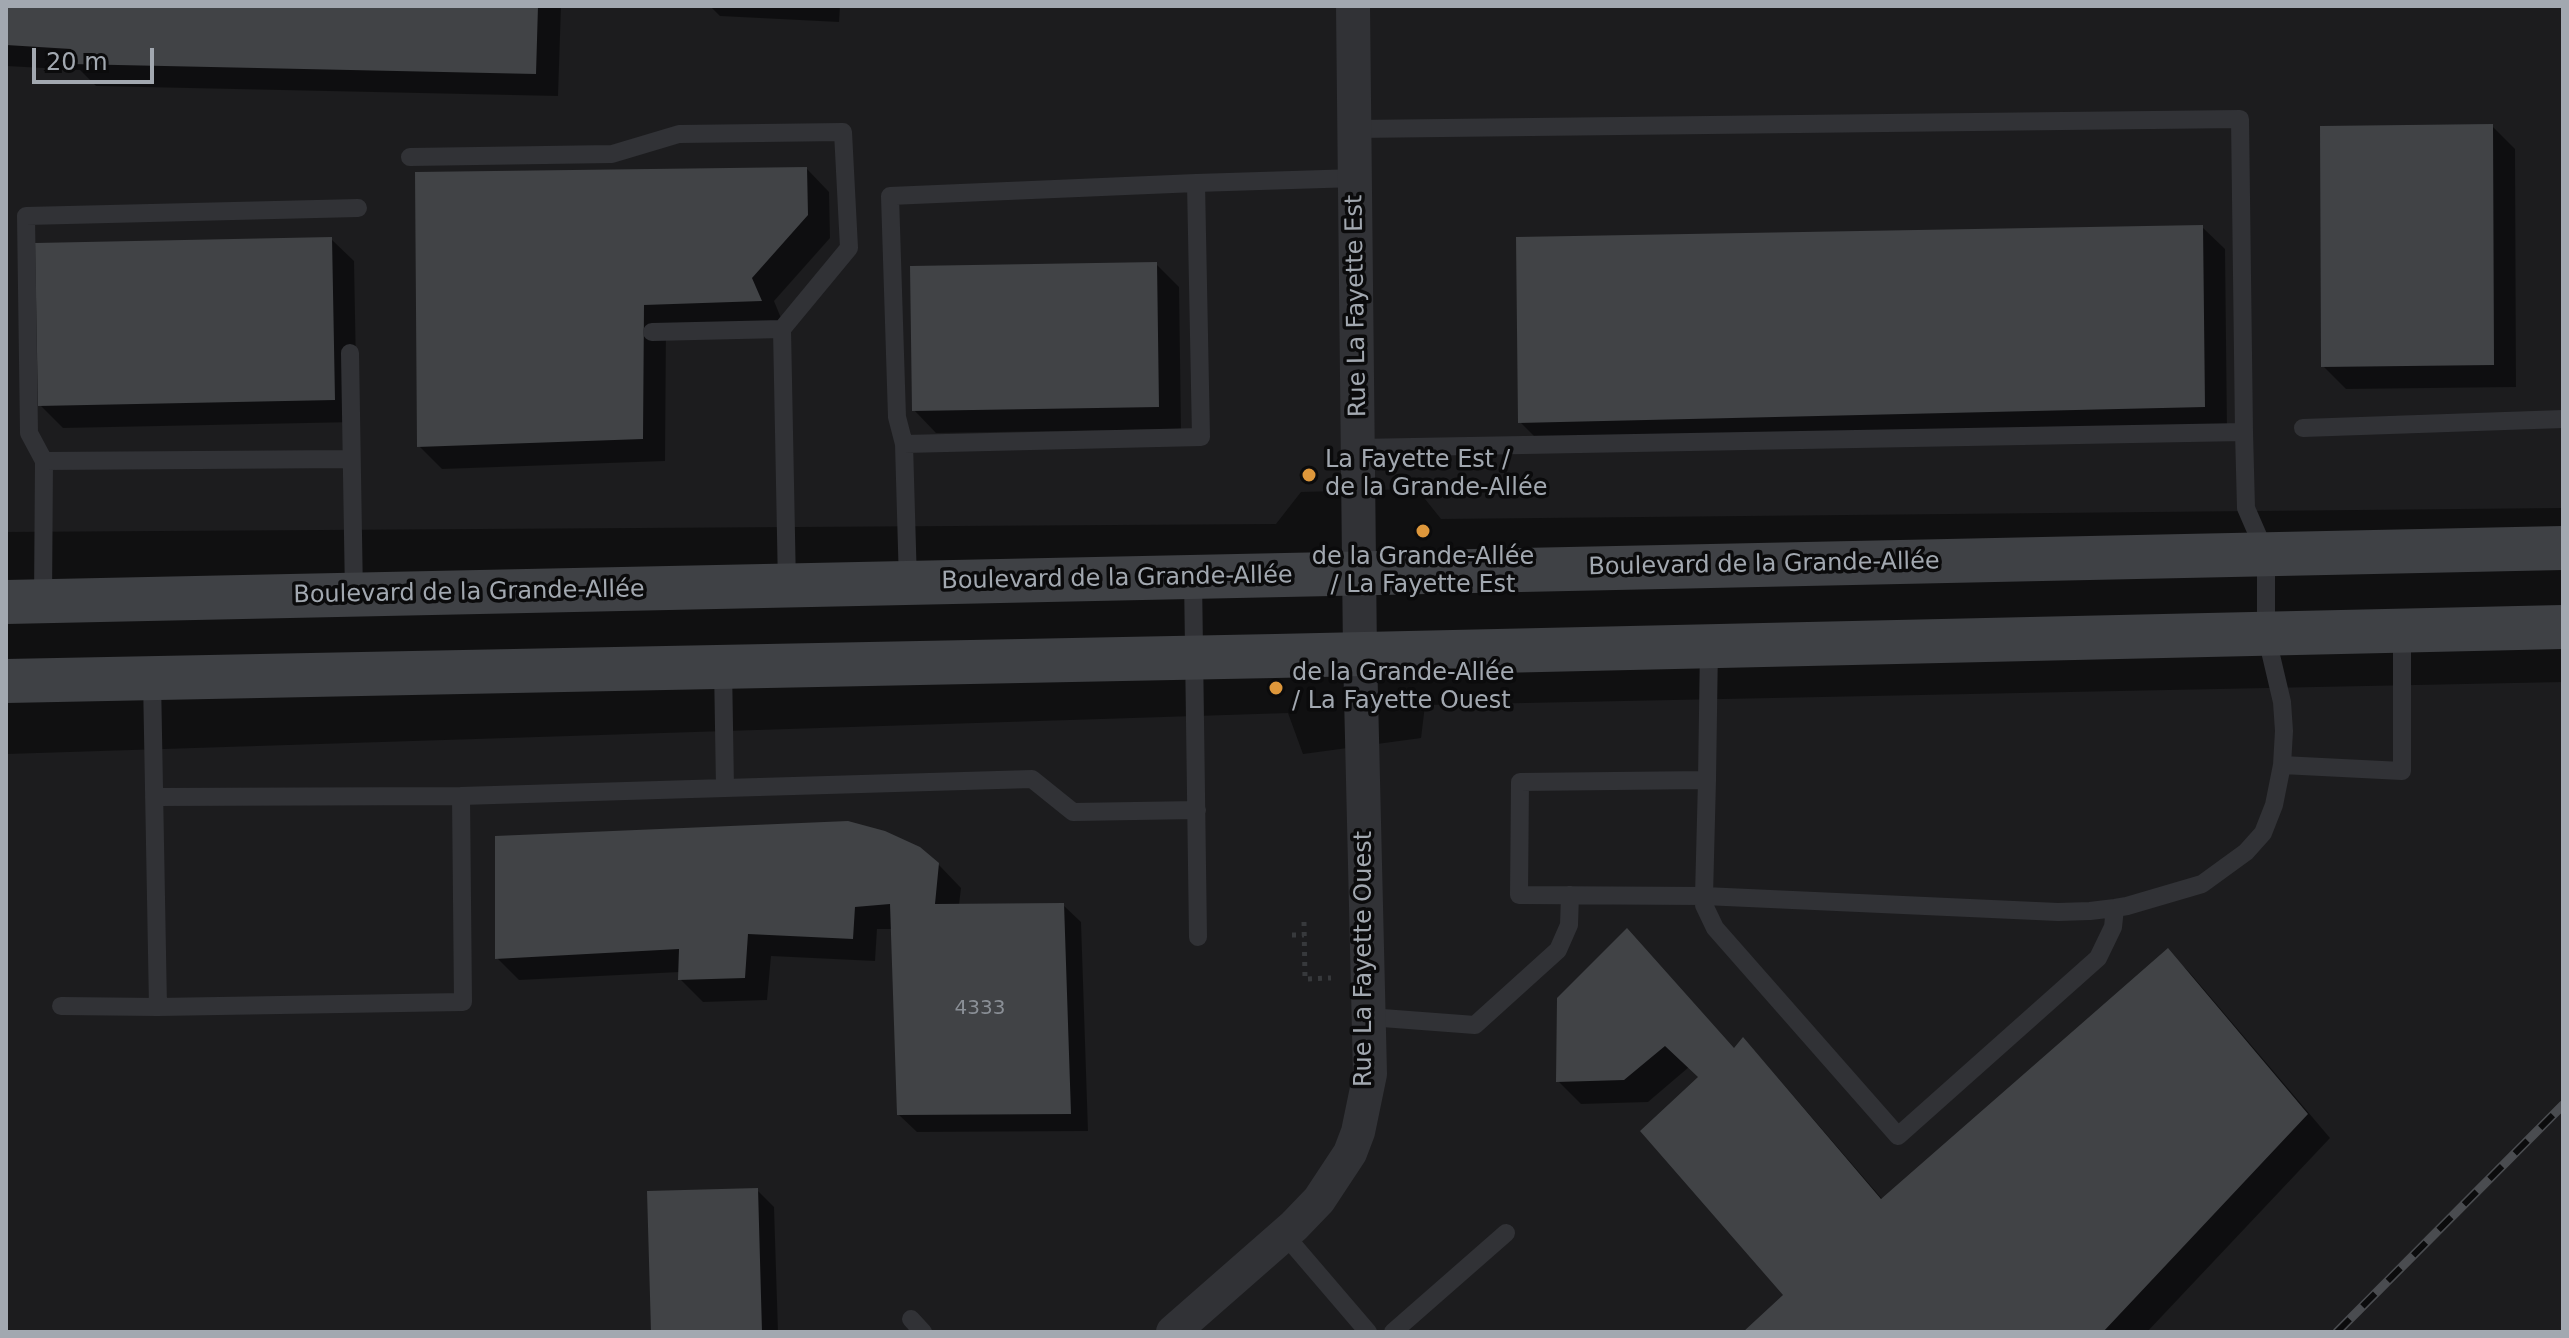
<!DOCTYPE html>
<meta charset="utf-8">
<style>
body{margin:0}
#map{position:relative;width:2569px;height:1338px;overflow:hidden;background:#101011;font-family:"DejaVu Sans",sans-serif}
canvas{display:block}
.frame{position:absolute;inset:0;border:8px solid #a2a8b0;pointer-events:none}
.scale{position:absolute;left:32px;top:48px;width:122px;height:36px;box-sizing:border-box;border:4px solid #a2a8b0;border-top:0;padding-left:10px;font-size:24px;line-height:28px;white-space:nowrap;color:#a2a8b0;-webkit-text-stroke:6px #0b0b0c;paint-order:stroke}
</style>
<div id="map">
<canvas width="2569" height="1338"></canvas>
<div class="frame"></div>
<div class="scale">20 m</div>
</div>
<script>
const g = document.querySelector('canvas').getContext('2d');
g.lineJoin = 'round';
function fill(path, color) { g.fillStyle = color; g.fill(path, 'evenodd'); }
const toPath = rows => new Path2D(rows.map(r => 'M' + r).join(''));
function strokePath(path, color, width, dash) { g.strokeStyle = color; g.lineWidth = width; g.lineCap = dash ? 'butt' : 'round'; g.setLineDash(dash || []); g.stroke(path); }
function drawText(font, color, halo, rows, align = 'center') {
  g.font = font + ' "DejaVu Sans",sans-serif'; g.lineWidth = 7; g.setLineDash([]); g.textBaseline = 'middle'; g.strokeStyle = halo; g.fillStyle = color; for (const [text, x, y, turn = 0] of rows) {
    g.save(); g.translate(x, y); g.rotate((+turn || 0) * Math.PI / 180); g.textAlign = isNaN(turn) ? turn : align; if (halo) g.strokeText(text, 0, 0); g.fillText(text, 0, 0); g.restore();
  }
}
fill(toPath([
 [6,6,2563,6,2563,508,1441,519,1417,489,1301,492,1276,524,6,532],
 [2563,682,2563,1332,6,1332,6,754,1288,713,1303,754,1421,738,1425,705]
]), '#1c1c1e');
fill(toPath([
 [6,6,561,6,558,96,96,86,80,70,6,66],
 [710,6,840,6,839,22,720,16],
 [2492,126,2515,149,2516,387,2346,389,2323,366],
 [807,169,829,192,830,238,774,301,783,323,666,327,665,461,442,469,419,446],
 [2202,227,2225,249,2227,429,1543,445,1520,422],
 [331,239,354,261,357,422,63,428,40,405],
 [1156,264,1179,287,1181,429,936,433,914,410],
 [938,864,961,888,959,905,1063,905,1081,922,1088,1131,917,1132,899,1115,893,929,877,929,875,961,771,956,767,1000,703,1002,680,979,680,972,519,980,497,958],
 [1627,931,1735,1050,1743,1040,1765,1063,1883,1200,2167,950,2190,973,2330,1138,2147,1332,1746,1332,1786,1296,1700,1078,1689,1067,1648,1102,1581,1104,1558,1081],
 [757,1190,774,1207,778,1332,653,1332]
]), '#0007');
fill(toPath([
 [6,6,538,6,536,74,71,64,71,49,6,45],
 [2493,124,2494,365,2321,367,2320,126],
 [807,167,808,215,752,278,762,301,644,305,643,439,417,447,415,172],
 [2203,225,2205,407,1518,423,1516,237],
 [332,237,335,400,38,406,35,243],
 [1157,262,1159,407,912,411,910,266],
 [848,821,885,831,920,847,939,863,935,904,1064,903,1071,1114,897,1115,890,904,855,907,853,939,748,934,745,978,678,980,679,949,495,959,495,836],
 [1627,928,1734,1048,1743,1037,1881,1199,2168,948,2308,1114,2103,1332,1743,1332,1783,1295,1640,1131,1698,1077,1665,1046,1624,1080,1556,1082,1557,998],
 [758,1188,762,1332,651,1332,647,1191]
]), '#414346');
strokePath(toPath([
 [1304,922,1305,979,1331,978],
 [1292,935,1304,935]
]), '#37393c', 5, [4, 6]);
strokePath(toPath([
 [1355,129,2240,119,2244,432],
 [410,157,612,154,679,134,843,132,849,248,782,329,787,586],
 [652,332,782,329],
 [350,353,354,595],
 [2303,428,2563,419],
 [904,444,897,417,890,196,1196,183],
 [1358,448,2244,432,2246,508,2266,554,2266,634,2282,702,2284,731,2282,765,2274,805,2263,833,2246,852,2202,884,2127,906,2115,908,2090,911,2058,912,1704,896,1704,905,1715,928,1898,1136,2098,958,2113,927,2115,908],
 [44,461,29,433,26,216,358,208],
 [1193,577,1198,937],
 [908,583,904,444,1201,437,1196,183,1356,178],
 [43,601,44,461,351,459],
 [723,666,725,788,1032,779,1073,812,1197,810],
 [152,679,158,1007,463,1002,461,796,725,788],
 [2282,765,2402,771,2402,631],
 [1707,780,1520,782,1519,895,1704,896,1707,780,1709,646],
 [154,797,461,796],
 [61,1006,158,1007],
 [1369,1017,1475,1025,1558,950,1569,925,1570,895],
 [1284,1234,1368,1332],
 [911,1319,923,1332],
 [1393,1332,1506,1233]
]), '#313236', 18);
strokePath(toPath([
 [1173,1332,1294,1226,1319,1200,1350,1153,1358,1132,1370,1074,1360,654,1353,6]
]), '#313236', 34);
strokePath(toPath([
 [6,602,2563,548],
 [6,681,1275,656,2563,627]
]), '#3f4145', 44);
const rail = toPath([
 [2337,1332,2563,1105]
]);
strokePath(rail, '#4a4c50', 9);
strokePath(rail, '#0b0b0c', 6, [18]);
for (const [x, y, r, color] of [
 [1309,475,8,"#de973b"],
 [1423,531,8,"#de973b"],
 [1276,688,8,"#de973b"]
]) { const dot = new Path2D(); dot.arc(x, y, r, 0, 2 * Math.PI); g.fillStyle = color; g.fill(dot); strokePath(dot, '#0b0b0c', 3); }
drawText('20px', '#8a8f96', null, [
 ["4333",980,1009]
]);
drawText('24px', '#a2a8b0', '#0b0b0c', [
 ["Rue La Fayette Est",1357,306,-91],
 ["Boulevard de la Grande-Allée",1764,565,-1],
 ["Boulevard de la Grande-Allée",1117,579,-1],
 ["Boulevard de la Grande-Allée",469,593,-1],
 ["Rue La Fayette Ouest",1365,959,-90]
]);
drawText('24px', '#a2a8b0', '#0b0b0c', [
 ["La Fayette Est /",1325,461],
 ["de la Grande-Allée",1325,489],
 ["de la Grande-Allée",1423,558,"center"],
 ["/ La Fayette Est",1423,586,"center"],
 ["de la Grande-Allée",1292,674],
 ["/ La Fayette Ouest",1292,702]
], 'left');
</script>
